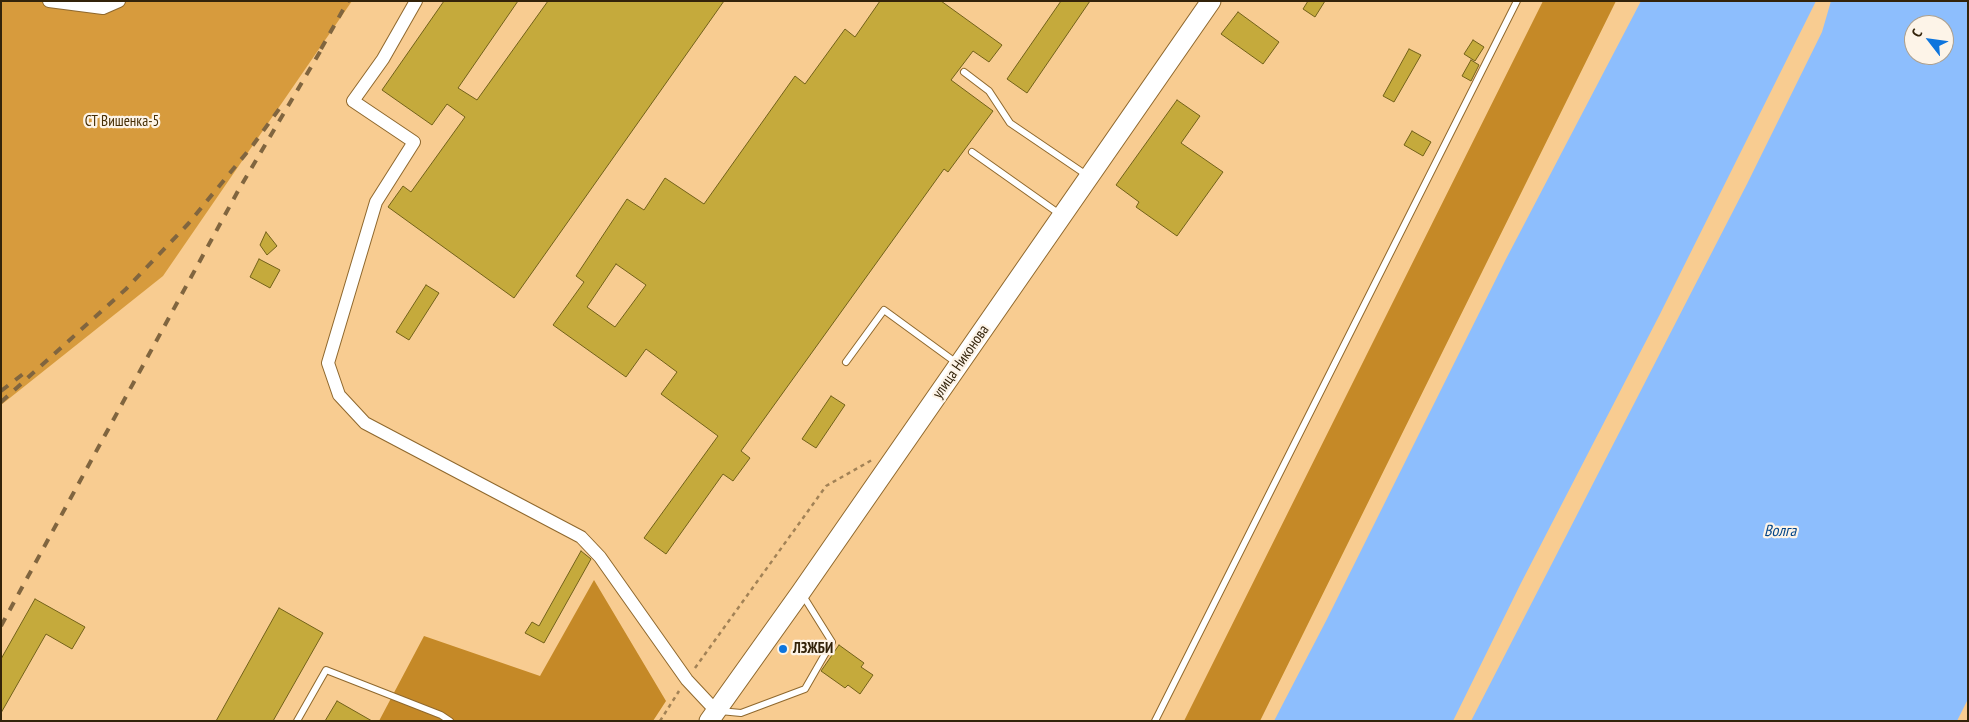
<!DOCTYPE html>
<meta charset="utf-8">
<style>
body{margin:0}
#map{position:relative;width:1969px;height:722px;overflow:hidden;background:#f8cc91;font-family:"PT Sans Narrow",sans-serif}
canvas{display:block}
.frame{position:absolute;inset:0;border:2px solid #33230a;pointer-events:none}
.north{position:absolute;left:1904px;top:15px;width:50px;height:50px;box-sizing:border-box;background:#fdf4e8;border:1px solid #aca08f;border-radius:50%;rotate:300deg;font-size:14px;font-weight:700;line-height:20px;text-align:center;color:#33230a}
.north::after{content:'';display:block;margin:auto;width:18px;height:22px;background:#0e75dd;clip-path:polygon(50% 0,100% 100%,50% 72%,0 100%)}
</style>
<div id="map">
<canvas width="1969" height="722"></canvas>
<div class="frame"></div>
<div class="north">С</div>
</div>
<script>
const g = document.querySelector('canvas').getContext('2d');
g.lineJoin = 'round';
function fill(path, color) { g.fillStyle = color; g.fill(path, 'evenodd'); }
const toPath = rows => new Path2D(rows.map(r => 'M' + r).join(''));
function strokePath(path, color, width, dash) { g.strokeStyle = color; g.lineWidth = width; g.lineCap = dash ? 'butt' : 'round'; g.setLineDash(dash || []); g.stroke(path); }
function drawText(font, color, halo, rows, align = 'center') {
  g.font = font + ' "PT Sans Narrow",sans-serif'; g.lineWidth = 4.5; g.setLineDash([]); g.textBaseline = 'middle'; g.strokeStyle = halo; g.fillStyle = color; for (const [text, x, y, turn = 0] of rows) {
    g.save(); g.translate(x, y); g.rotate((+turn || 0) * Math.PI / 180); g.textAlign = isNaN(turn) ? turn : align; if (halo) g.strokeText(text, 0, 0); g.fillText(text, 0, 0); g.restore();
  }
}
fill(toPath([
 [1,1,352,1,163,276,1,405]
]), '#d79b3d');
fill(toPath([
 [1543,1,1616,1,1260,721,1184,721],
 [594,580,666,701,653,721,379,721,424,636,540,676]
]), '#c58927');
fill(toPath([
 [1641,1,1816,1,1659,316,1521,583,1453,721,1274,721,1327,619,1506,259],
 [1831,1,1968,1,1968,699,1957,721,1471,721,1747,184,1822,32],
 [1914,25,1944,25,1944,55,1914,55]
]), '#8dbefd');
const building = toPath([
 [444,1,518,1,458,88,477,100,548,1,724,1,514,298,388,207,403,186,411,192,465,117,447,104,432,125,382,90,444,1],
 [880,1,941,1,1002,45,989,62,973,51,951,80,993,111,948,172,944,169,741,451,750,458,733,481,723,474,666,554,644,538,718,436,661,394,677,372,646,349,626,377,553,325,584,282,576,276,627,199,644,210,665,178,704,204,795,76,805,84,845,29,855,37,880,1],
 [616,264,646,285,615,327,587,307,616,264],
 [1061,1,1090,1,1027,93,1007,79,1061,1],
 [1308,1,1325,1,1315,17,1303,9,1308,1],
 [1238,12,1279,42,1263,64,1221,34,1238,12],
 [1473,40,1484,47,1475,61,1464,54,1473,40],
 [1409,49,1421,55,1394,102,1383,96,1409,49],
 [1471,60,1479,65,1471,81,1462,76,1471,60],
 [1177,100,1200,116,1181,143,1223,172,1177,236,1136,207,1139,202,1116,185,1177,100],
 [1412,131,1431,142,1423,156,1404,145,1412,131],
 [266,232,277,246,267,255,260,245,266,232],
 [259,259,280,270,270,288,250,277,259,259],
 [426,285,439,293,409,340,396,332,426,285],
 [831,396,845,405,816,448,802,439,831,396],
 [581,551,591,559,544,643,525,633,532,622,539,626,581,551],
 [35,599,85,627,72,649,46,634,1,713,1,659,35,599],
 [279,608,323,633,273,721,216,721,279,608],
 [839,645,864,663,861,667,873,675,860,694,848,685,845,688,821,671,839,645],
 [337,701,372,721,325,721,337,701]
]);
fill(building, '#c5aa3c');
strokePath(building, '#726119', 1);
const lane = toPath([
 [964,72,989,91,1010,123,1088,176],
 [972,152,1061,215],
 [846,362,884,310,958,364],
 [720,711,741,713,805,689,832,642,802,594],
 [297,721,326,670,441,715,450,721],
 [1155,721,1517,1]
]);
const street = toPath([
 [49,1,103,8,119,1],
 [416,1,383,59,353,101,414,142,376,202,328,363,339,395,365,423,581,537,600,557,687,680,716,711]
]);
const secondary = toPath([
 [709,721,801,592,1211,1]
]);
strokePath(lane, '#8f682d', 8);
strokePath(street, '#8f682d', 14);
strokePath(secondary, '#8f682d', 21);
strokePath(toPath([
 [695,668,826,486,872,460],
 [660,721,679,691]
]), '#a28256', 2.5, [4, 4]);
strokePath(lane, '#fff', 6);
strokePath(street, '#fff', 12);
strokePath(secondary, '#fff', 19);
strokePath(toPath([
 [321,49,348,1],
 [1,391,23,374],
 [1,402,126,289,188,224,253,145,282,105],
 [1,626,238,191,324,45]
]), '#80653f', 4, [9, 9]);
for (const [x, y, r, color] of [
 [783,649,5,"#0e75dd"]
]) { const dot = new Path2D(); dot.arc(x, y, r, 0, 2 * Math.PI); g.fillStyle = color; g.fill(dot); strokePath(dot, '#fdf4e8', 2); }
drawText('15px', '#472f06', '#fdf4e8', [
 ["СТ Вишенка-5",122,122]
]);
drawText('15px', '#33230a', '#fdf4e8', [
 ["улица Никонова",961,362,-55]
]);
drawText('bold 15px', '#33230a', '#fdf4e8', [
 ["ЛЗЖБИ",793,649]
], 'left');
drawText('italic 16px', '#024588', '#fdf4e8', [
 ["Волга",1780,531]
]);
</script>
